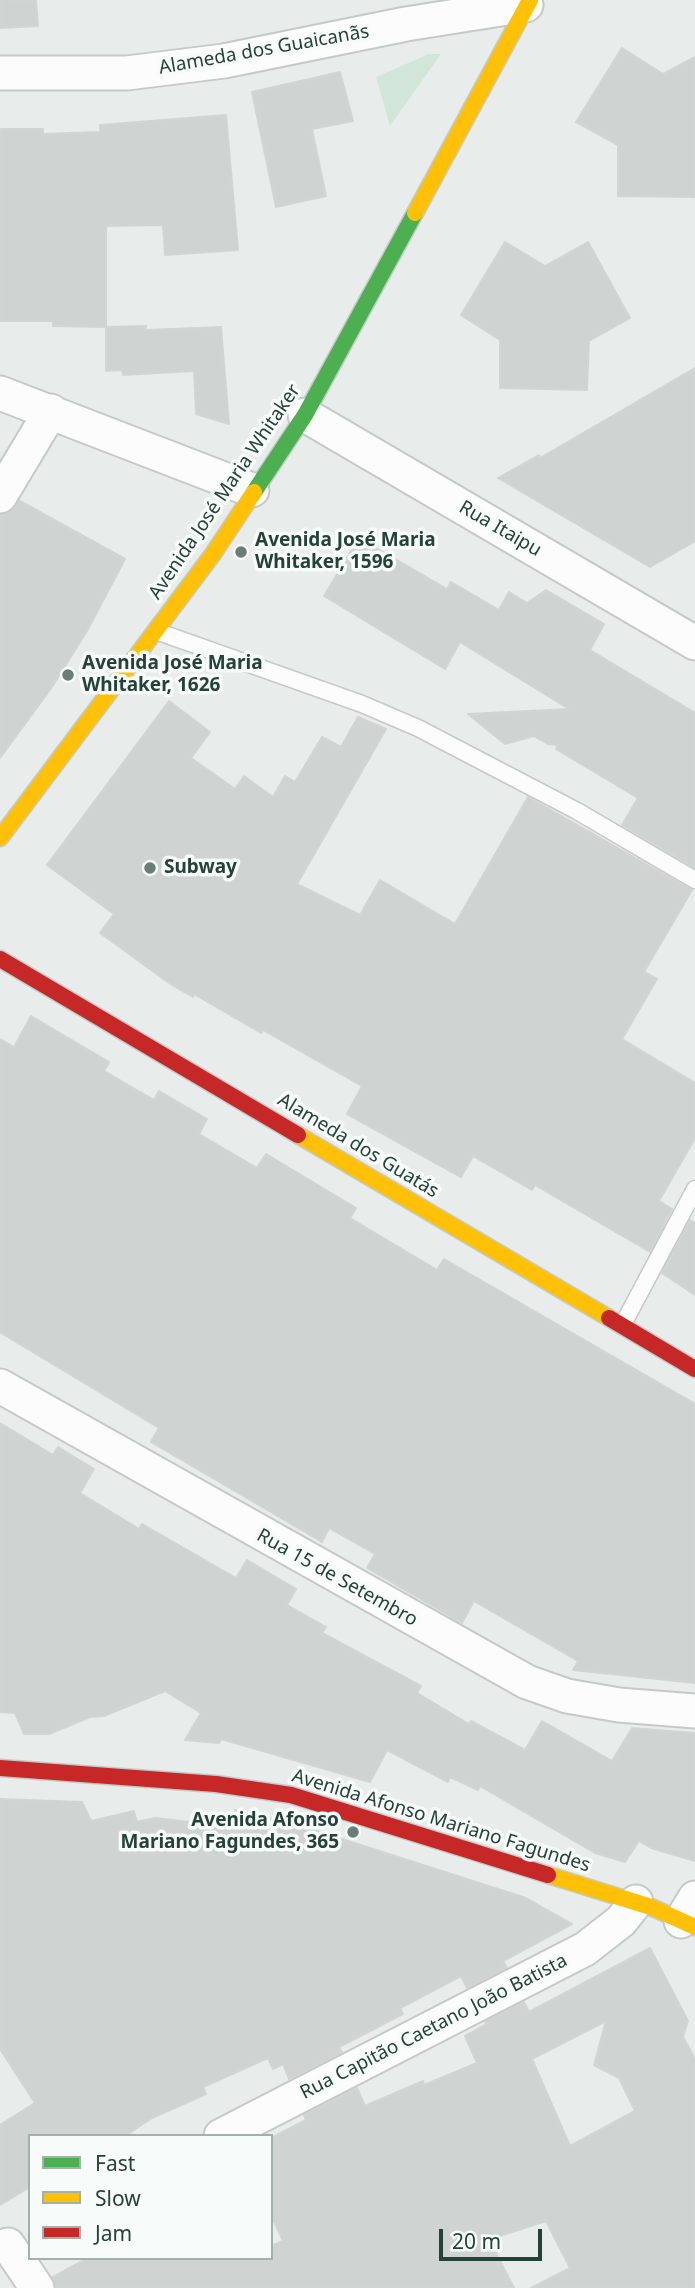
<!DOCTYPE html>
<meta charset="utf-8">
<style>
body{margin:0}
#map{position:relative;width:695px;height:2288px;overflow:hidden;background:#e8edeb;font-family:"Noto Sans",sans-serif}
canvas{display:block}
.legend{position:absolute;left:28px;top:2134px;width:245px;height:126px;box-sizing:border-box;background:#f7fbf9;border:2px solid #a3b1ad;margin:0;padding:9px 12px;list-style:none;font-size:21px;color:#24423a}
.legend li{display:flex;align-items:center;gap:14px;height:35px}
.legend b{width:35px;border:2px solid #a3b1ad}
.scale{position:absolute;left:439px;top:2229px;width:103px;height:32px;box-sizing:border-box;border:4px solid #24423a;border-top:0;padding-left:9px;font-size:21px;line-height:24px;white-space:nowrap;color:#24423a;-webkit-text-stroke:5px #f7fbf9;paint-order:stroke}
</style>
<div id="map">
<canvas width="695" height="2288"></canvas>
<ul class="legend">
<li><b style="height:9px;background:#4caf50"></b>Fast</li>
<li><b style="height:9px;background:#ffc107"></b>Slow</li>
<li><b style="height:9px;background:#c62828"></b>Jam</li>
</ul>
<div class="scale">20 m</div>
</div>
<script>
const g = document.querySelector('canvas').getContext('2d');
g.lineJoin = 'round';
function fill(path, color) { g.fillStyle = color; g.fill(path, 'evenodd'); }
const toPath = rows => new Path2D(rows.map(r => 'M' + r).join(''));
function strokePath(path, color, width, dash) { g.strokeStyle = color; g.lineWidth = width; g.lineCap = dash ? 'butt' : 'round'; g.setLineDash(dash || []); g.stroke(path); }
function drawText(font, color, halo, rows, align = 'center') {
  g.font = font + ' "Noto Sans",sans-serif'; g.lineWidth = 7; g.setLineDash([]); g.textBaseline = 'middle'; g.strokeStyle = halo; g.fillStyle = color; for (const [text, x, y, turn = 0] of rows) {
    g.save(); g.translate(x, y); g.rotate((+turn || 0) * Math.PI / 180); g.textAlign = isNaN(turn) ? turn : align; if (halo) g.strokeText(text, 0, 0); g.fillText(text, 0, 0); g.restore();
  }
}
fill(toPath([
 [429,54,441,54,390,126,376,77]
]), '#d1e6d8');
const building = toPath([
 [0,0,36,0,38,26,0,28,0,0],
 [622,48,663,74,695,57,695,197,618,196,618,145,576,122,622,48],
 [340,72,353,121,312,129,326,196,276,207,252,92,340,72],
 [226,115,238,250,165,255,163,225,106,226,106,327,53,326,53,321,0,321,1,129,43,129,43,134,100,132,100,125,226,115],
 [505,242,545,266,588,242,630,318,589,341,587,390,500,388,500,340,461,315,505,242],
 [146,326,146,330,221,327,229,424,196,414,194,371,123,375,122,370,106,371,106,327,146,326],
 [695,368,695,541,650,567,498,478,539,455,540,458,695,368],
 [20,501,125,559,87,631,52,687,0,758,0,515,10,512,20,501],
 [359,538,447,589,451,582,499,610,509,592,527,603,546,590,604,624,590,650,695,713,695,868,622,825,638,798,556,749,558,745,548,744,534,736,505,744,468,714,569,709,460,642,445,669,324,596,359,538],
 [169,701,210,732,191,758,235,789,244,776,273,797,285,776,295,782,322,737,341,747,358,717,386,729,297,884,360,915,380,880,455,924,528,797,692,890,644,972,657,979,622,1039,695,1083,695,1138,659,1201,672,1209,650,1252,535,1185,532,1190,473,1156,461,1177,347,1114,362,1086,263,1030,261,1033,194,994,193,997,172,985,100,933,114,914,47,865,169,701],
 [31,1016,109,1062,104,1071,154,1100,159,1091,207,1119,199,1134,257,1168,266,1154,356,1208,350,1218,437,1270,444,1259,695,1404,695,1683,573,1670,578,1661,474,1601,462,1623,367,1568,375,1554,329,1528,322,1542,151,1442,159,1428,0,1332,0,1039,14,1047,31,1016],
 [690,1220,695,1223,695,1295,662,1273,690,1220],
 [0,1423,53,1455,58,1447,94,1469,80,1493,139,1529,142,1524,236,1578,247,1560,296,1589,287,1605,326,1627,322,1633,421,1686,417,1693,469,1724,471,1721,525,1750,542,1721,612,1761,632,1728,695,1733,695,1861,651,1848,639,1841,625,1862,595,1853,480,1786,478,1790,450,1777,448,1782,387,1750,370,1782,221,1739,219,1743,185,1740,201,1713,165,1691,104,1716,90,1717,49,1734,24,1734,15,1713,0,1712,0,1423],
 [0,1799,82,1802,91,1821,134,1811,137,1822,155,1818,233,1827,235,1810,292,1823,526,1898,572,1924,503,1961,507,1968,467,1988,461,1976,400,2008,403,2014,339,2047,342,2052,289,2079,283,2064,273,2069,268,2058,203,2087,206,2094,152,2118,125,2136,30,2136,30,2187,0,2205,0,2125,35,2103,0,2049,0,1799],
 [650,1948,688,2021,683,2037,695,2059,695,2288,531,2288,570,2268,546,2221,497,2237,501,2245,494,2249,514,2288,56,2288,53,2277,88,2258,271,2258,271,2246,283,2241,271,2215,271,2138,306,2120,304,2115,357,2088,365,2106,423,2081,424,2085,477,2063,465,2036,487,2024,485,2022,524,2002,529,2012,650,1948],
 [606,2021,594,2065,619,2078,635,2111,570,2146,532,2059,606,2021]
]);
fill(building, '#cfd4d2');
strokePath(building, '#d1d6d4', 2);
const lane = toPath([
 [156,631,362,704,418,728,577,811,695,880],
 [622,1326,695,1189]
]);
const street = toPath([
 [0,73,127,73,224,61,406,24,526,5],
 [0,393,252,490],
 [305,415,695,643],
 [0,496,51,411],
 [0,1386,527,1682,567,1696,619,1705,695,1711],
 [681,1921,695,1898],
 [221,2136,585,1949,621,1921,636,1902],
 [8,2245,37,2288]
]);
const fast = toPath([
 [254,492,305,415,415,213]
]);
const slow = toPath([
 [415,213,530,0],
 [0,838,213,554,254,492],
 [298,1135,609,1318],
 [548,1875,651,1907,695,1927]
]);
const jam = toPath([
 [0,959,298,1135],
 [609,1318,695,1369],
 [0,1768,216,1784,291,1795,548,1875]
]);
strokePath(lane, '#c5cac8', 19);
strokePath(street, '#c5cac8', 37);
strokePath(fast, '#c3cbc8', 19);
strokePath(slow, '#c3cbc8', 19);
strokePath(jam, '#c3cbc8', 19);
strokePath(lane, '#fcfcfc', 16);
strokePath(street, '#fcfcfc', 33);
strokePath(fast, '#4caf50', 16);
strokePath(slow, '#ffc107', 16);
strokePath(jam, '#c62828', 16);
for (const [x, y, r, color] of [
 [241,552,7,"#697e78"],
 [68,675,7,"#697e78"],
 [150,868,7,"#697e78"],
 [353,1832,7,"#697e78"]
]) { const dot = new Path2D(); dot.arc(x, y, r, 0, 2 * Math.PI); g.fillStyle = color; g.fill(dot); strokePath(dot, '#f7fbf9', 2.5); }
drawText('19px', '#24423a', '#f7fbf9', [
 ["Alameda dos Guaicanãs",264,50,-10],
 ["Avenida José Maria Whitaker",225,492,-56],
 ["Rua Itaipu",500,529,30],
 ["Alameda dos Guatás",358,1146,31],
 ["Rua 15 de Setembro",337,1578,29],
 ["Avenida Afonso Mariano Fagundes",441,1821,17],
 ["Rua Capitão Caetano João Batista",434,2027,-27]
]);
drawText('bold 19px', '#24423a', '#f7fbf9', [
 ["Avenida José Maria",255,541],
 ["Whitaker, 1596",255,563],
 ["Avenida José Maria",82,664],
 ["Whitaker, 1626",82,686],
 ["Subway",164,868],
 ["Avenida Afonso",339,1821,"right"],
 ["Mariano Fagundes, 365",339,1843,"right"]
], 'left');
</script>
